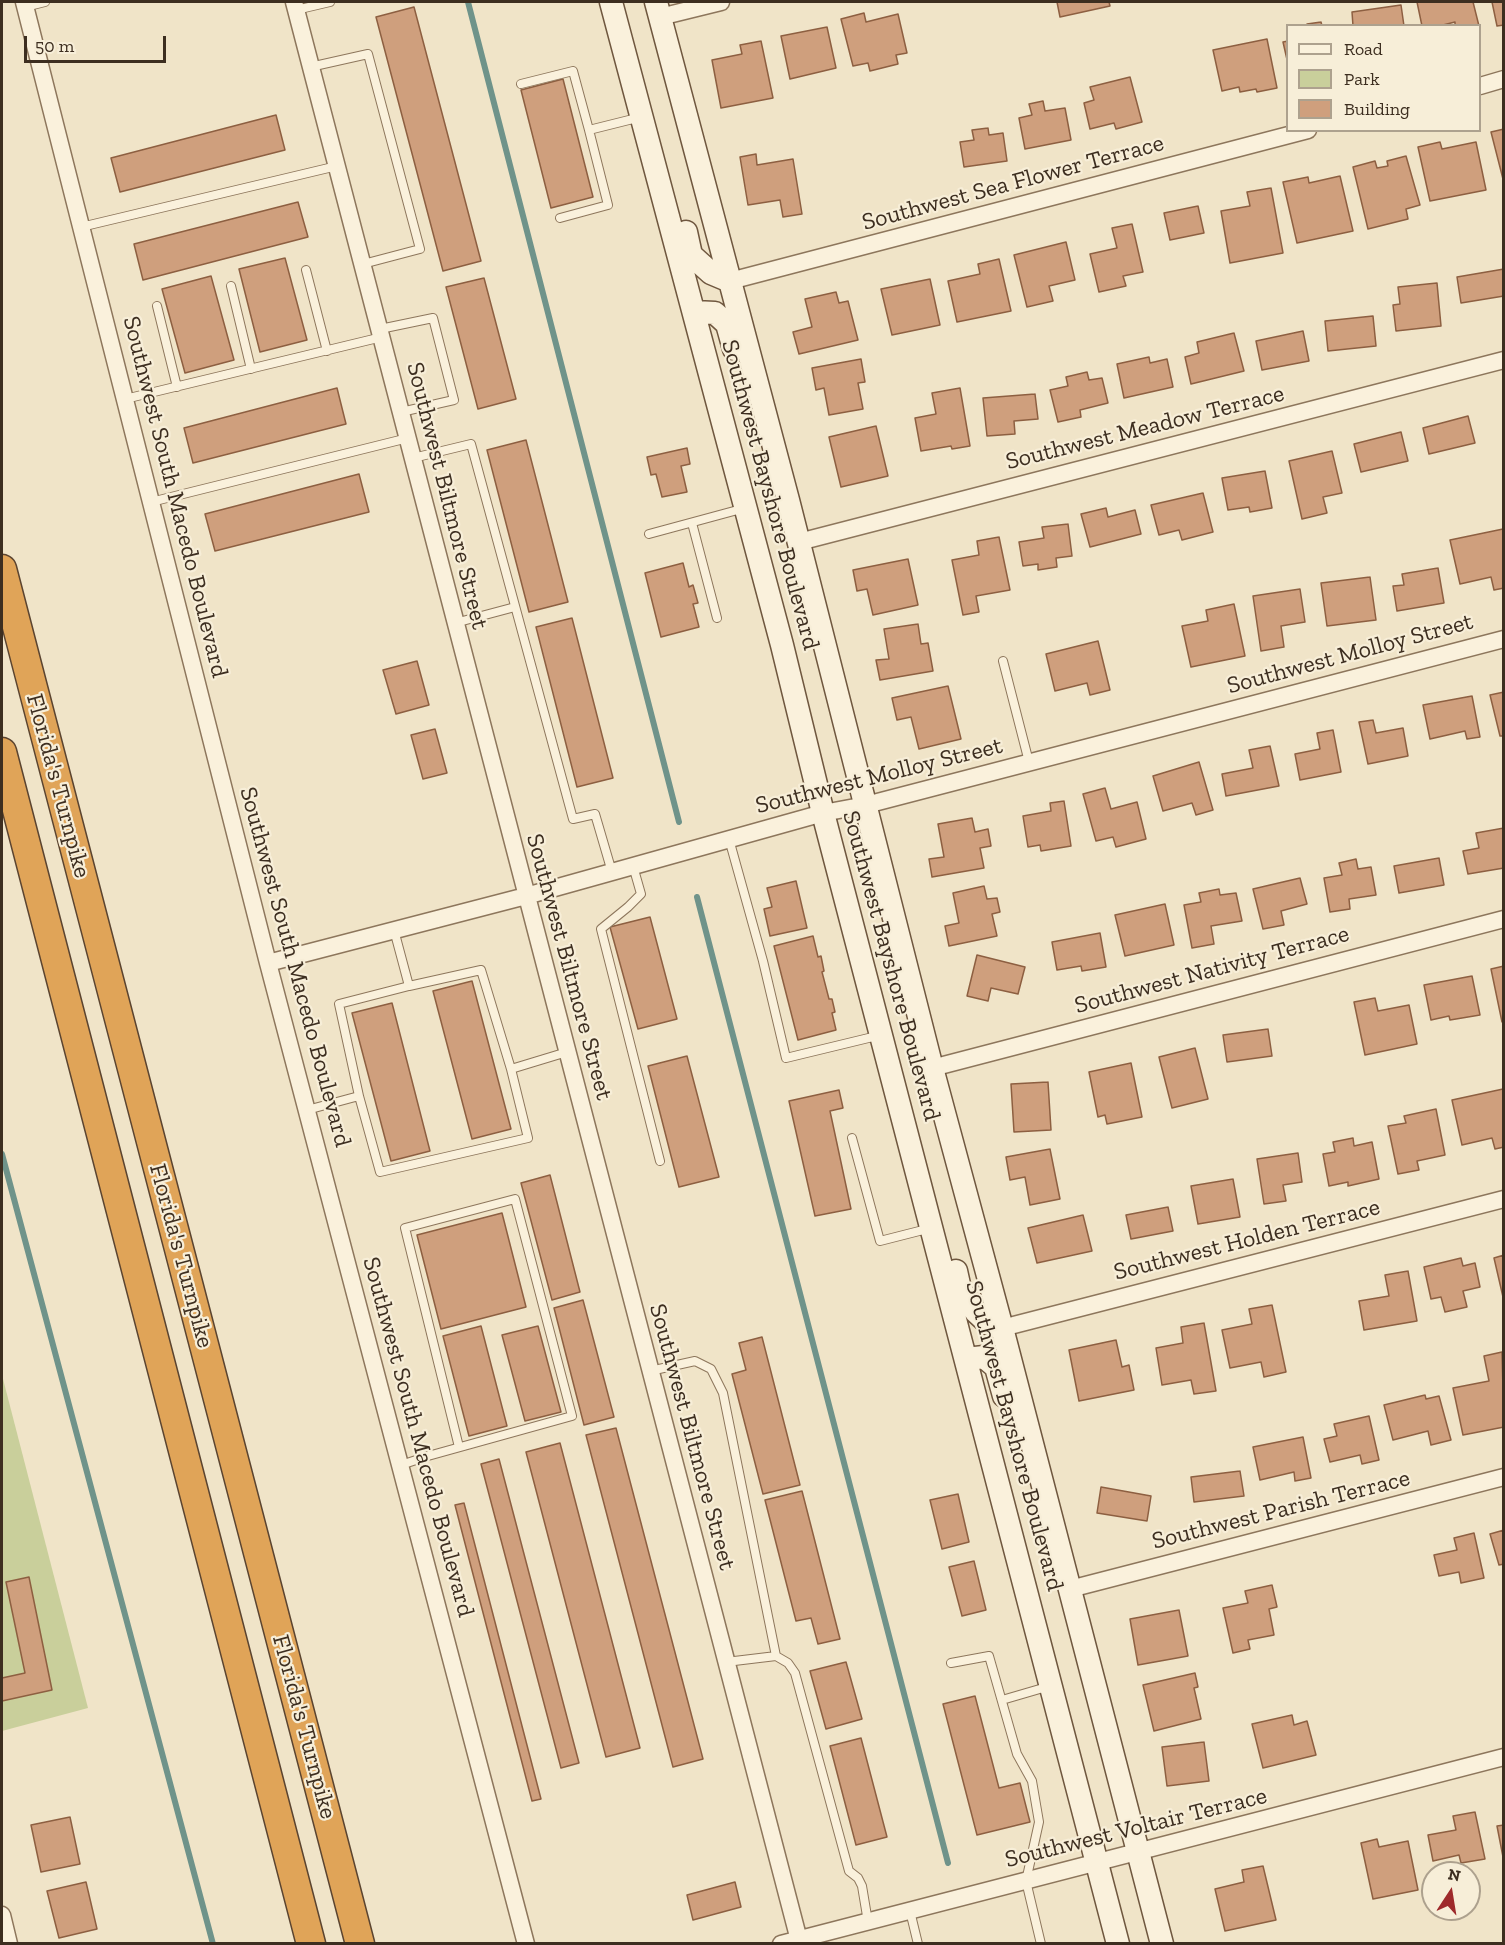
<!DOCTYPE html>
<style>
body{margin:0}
#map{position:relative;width:1505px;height:1945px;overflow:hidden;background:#f0e4c8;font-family:"Zilla Slab",serif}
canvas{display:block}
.frame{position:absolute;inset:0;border:3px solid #3d2e20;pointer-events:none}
.legend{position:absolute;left:1286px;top:24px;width:195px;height:108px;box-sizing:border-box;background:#f7eed8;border:2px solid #ada18e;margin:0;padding:8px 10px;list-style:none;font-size:18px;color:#3d2e20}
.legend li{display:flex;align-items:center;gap:12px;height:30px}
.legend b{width:30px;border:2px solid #ada18e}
.north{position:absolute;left:1421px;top:1861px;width:60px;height:60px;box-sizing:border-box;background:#f7eed8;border:2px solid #ada18e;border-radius:50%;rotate:12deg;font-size:16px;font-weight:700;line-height:24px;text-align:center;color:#3d2e20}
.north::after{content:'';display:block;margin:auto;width:21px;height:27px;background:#9e2a2b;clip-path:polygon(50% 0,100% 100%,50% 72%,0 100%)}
.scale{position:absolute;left:24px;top:36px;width:142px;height:27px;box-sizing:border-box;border:3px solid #3d2e20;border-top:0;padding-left:8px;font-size:18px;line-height:21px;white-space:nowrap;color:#3d2e20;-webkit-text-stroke:4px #f7eed8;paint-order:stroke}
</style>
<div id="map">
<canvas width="1505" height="1945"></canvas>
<div class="frame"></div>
<ul class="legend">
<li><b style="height:8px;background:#faf1dc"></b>Road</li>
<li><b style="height:16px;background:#c9cf9b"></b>Park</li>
<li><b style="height:16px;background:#cf9f7d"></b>Building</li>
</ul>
<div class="north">N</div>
<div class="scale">50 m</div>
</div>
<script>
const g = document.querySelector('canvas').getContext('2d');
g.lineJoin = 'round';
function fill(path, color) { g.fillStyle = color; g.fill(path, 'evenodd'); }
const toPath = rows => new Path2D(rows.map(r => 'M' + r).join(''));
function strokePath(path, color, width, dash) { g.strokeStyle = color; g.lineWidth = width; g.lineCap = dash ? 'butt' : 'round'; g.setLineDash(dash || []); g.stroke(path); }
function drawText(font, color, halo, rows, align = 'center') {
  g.font = font + ' "Zilla Slab",serif'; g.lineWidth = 4.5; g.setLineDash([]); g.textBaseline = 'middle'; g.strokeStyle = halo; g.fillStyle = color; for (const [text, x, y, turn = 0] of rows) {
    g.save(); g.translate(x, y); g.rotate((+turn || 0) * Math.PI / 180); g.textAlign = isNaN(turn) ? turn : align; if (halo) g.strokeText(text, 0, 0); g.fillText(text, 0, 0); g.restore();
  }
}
fill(toPath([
 [2,1375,88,1708,2,1731]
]), '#c9cf9b');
strokePath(toPath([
 [468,2,679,822],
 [697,897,948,1863],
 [2,1154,213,1944]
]), '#6f938a', 6);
const building = toPath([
 [1057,2,1109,2,1110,6,1060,17,1057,2],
 [1417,2,1473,2,1479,26,1455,26,1455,22,1439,26,1422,26,1417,2],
 [1492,2,1504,2,1504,25,1497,26,1492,2],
 [1401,5,1404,26,1353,26,1352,12,1401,5],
 [414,7,481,261,443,271,376,17,414,7],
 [864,13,866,22,898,14,907,53,896,55,898,64,870,71,868,63,853,66,841,19,864,13],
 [1321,22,1322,26,1307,26,1307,24,1321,22],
 [827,27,836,68,790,79,781,36,827,27],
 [1267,39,1277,88,1257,92,1256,89,1240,92,1239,87,1222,91,1213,50,1267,39],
 [761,41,773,98,721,108,712,60,742,54,740,45,761,41],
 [1288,41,1288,64,1283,42,1288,41],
 [1130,77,1142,122,1116,129,1114,123,1090,129,1084,103,1094,100,1090,87,1130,77],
 [563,79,593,197,551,208,521,90,563,79],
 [1043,101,1045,111,1065,108,1071,140,1025,149,1019,118,1032,115,1029,104,1043,101],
 [276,115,285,150,120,192,111,158,276,115],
 [988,128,989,135,1003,133,1007,161,964,167,960,142,974,140,972,130,988,128],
 [1504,129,1504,183,1491,132,1504,129],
 [1440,142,1442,149,1476,142,1486,190,1430,201,1418,147,1440,142],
 [756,154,757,165,793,159,802,214,783,217,780,200,748,205,740,157,756,154],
 [1406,156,1420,205,1406,209,1408,219,1368,229,1353,167,1375,161,1377,168,1388,166,1387,161,1406,156],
 [1340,176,1353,231,1297,243,1283,182,1308,177,1309,183,1340,176],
 [1271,188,1283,253,1230,263,1221,211,1250,206,1247,192,1271,188],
 [298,202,308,237,143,280,134,244,298,202],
 [1198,206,1204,233,1170,240,1164,213,1198,206],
 [1132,224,1143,272,1123,276,1126,286,1099,292,1090,254,1117,248,1112,228,1132,224],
 [1066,242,1075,280,1049,286,1053,301,1027,307,1014,255,1066,242],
 [285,258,307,340,260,352,239,269,285,258],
 [999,259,1011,311,957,322,948,281,980,274,978,264,999,259],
 [1504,269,1504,296,1461,303,1457,277,1504,269],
 [211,276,234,360,185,373,162,289,211,276],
 [484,278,516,399,478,409,446,287,484,278],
 [930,279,940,325,892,335,881,289,930,279],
 [1437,283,1441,326,1396,331,1393,305,1400,304,1398,287,1437,283],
 [836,292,839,303,848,301,858,340,799,354,793,332,812,327,805,299,836,292],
 [1373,316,1376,346,1328,351,1325,321,1373,316],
 [1303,331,1309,361,1262,370,1256,341,1303,331],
 [1234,333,1244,371,1191,384,1185,357,1199,353,1197,342,1234,333],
 [1149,357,1150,363,1167,359,1173,387,1124,398,1117,364,1149,357],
 [861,359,865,382,858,383,863,409,829,415,824,388,816,390,812,368,861,359],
 [1087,372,1089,380,1102,378,1108,403,1080,410,1081,417,1058,422,1050,390,1068,386,1066,377,1087,372],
 [337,388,346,424,193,463,184,428,337,388],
 [960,388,970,446,952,449,951,446,921,451,915,418,936,414,932,393,960,388],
 [1035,394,1038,419,1014,421,1015,434,987,436,983,398,1035,394],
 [1468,416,1475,443,1429,454,1423,428,1468,416],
 [876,426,888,476,841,487,829,437,876,426],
 [1401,432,1408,461,1361,472,1354,444,1401,432],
 [526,440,568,602,529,612,487,450,526,440],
 [687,448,690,464,681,466,687,492,662,497,656,474,651,475,647,457,687,448],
 [1332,451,1342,493,1323,497,1327,513,1302,519,1289,461,1332,451],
 [1265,471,1272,508,1250,512,1249,507,1228,510,1222,478,1265,471],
 [359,474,369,512,215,551,205,514,359,474],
 [1203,493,1213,532,1182,540,1179,530,1159,535,1151,505,1203,493],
 [1106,508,1108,517,1135,510,1141,534,1090,547,1081,514,1106,508],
 [1068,524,1072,556,1056,558,1057,567,1038,570,1038,564,1023,566,1019,542,1044,538,1042,527,1068,524],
 [1503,529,1504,588,1494,590,1491,577,1460,584,1450,540,1503,529],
 [999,537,1010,590,976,596,979,612,963,615,952,560,979,555,977,541,999,537],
 [908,559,918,605,873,615,867,589,857,591,853,570,908,559],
 [683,563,689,587,693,585,698,603,693,604,699,627,661,637,645,573,683,563],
 [1438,568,1444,603,1397,611,1393,586,1404,585,1402,574,1438,568],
 [1370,577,1376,620,1327,626,1321,583,1370,577],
 [1300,589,1305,622,1281,626,1284,647,1261,651,1253,596,1300,589],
 [1234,604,1245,656,1191,667,1182,626,1208,621,1206,610,1234,604],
 [572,618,613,778,577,787,536,627,572,618],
 [918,624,921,644,928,643,933,671,880,680,876,660,889,659,884,629,918,624],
 [1098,641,1110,690,1090,695,1087,683,1055,691,1046,654,1098,641],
 [417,661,429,705,396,714,383,670,417,661],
 [948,686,961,739,919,749,911,717,897,720,892,698,948,686],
 [1504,692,1504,736,1500,736,1490,695,1504,692],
 [1472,696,1480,737,1467,739,1465,731,1430,739,1423,705,1472,696],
 [1373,720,1376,733,1403,728,1408,756,1368,764,1359,722,1373,720],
 [435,729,447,773,423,779,411,735,435,729],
 [1333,730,1341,772,1300,780,1295,754,1320,749,1317,733,1333,730],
 [1270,746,1279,786,1226,796,1222,774,1253,768,1249,750,1270,746],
 [1199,762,1213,810,1196,815,1192,803,1163,811,1153,776,1199,762],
 [1105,788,1111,809,1137,802,1146,839,1116,847,1113,837,1096,841,1083,794,1105,788],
 [1064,801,1071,846,1041,851,1040,845,1028,847,1023,816,1051,811,1050,803,1064,801],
 [972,818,975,832,988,829,991,846,980,848,984,868,932,877,929,859,944,857,938,824,972,818],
 [1504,828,1504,868,1468,874,1463,851,1479,848,1476,833,1504,828],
 [1439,858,1444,885,1399,893,1394,866,1439,858],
 [1356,859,1358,869,1371,867,1376,895,1349,899,1350,909,1330,912,1324,878,1342,875,1339,863,1356,859],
 [1300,878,1307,904,1281,911,1284,925,1263,929,1253,889,1300,878],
 [796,881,807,928,770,936,764,909,772,907,767,888,796,881],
 [984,886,987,899,997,898,1000,912,992,914,997,936,949,946,945,926,959,923,953,893,984,886],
 [1219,889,1220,895,1236,893,1242,921,1211,926,1214,944,1192,948,1184,905,1201,902,1199,893,1219,889],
 [1165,904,1174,945,1125,956,1115,915,1165,904],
 [650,917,677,1019,638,1029,610,927,650,917],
 [1100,933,1106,967,1082,971,1081,966,1057,970,1052,942,1100,933],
 [813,936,818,957,821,956,824,971,822,972,829,999,832,999,835,1012,832,1013,836,1030,798,1040,774,946,813,936],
 [977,955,1025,967,1018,994,991,988,988,1001,967,996,977,955],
 [1504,966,1504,1021,1502,1022,1491,969,1504,966],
 [1472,976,1480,1015,1450,1020,1449,1016,1431,1020,1424,985,1472,976],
 [472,981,511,1129,472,1139,433,991,472,981],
 [1375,998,1378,1011,1409,1005,1417,1044,1365,1055,1354,1002,1375,998],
 [392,1003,430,1151,391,1161,352,1013,392,1003],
 [1268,1029,1272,1056,1227,1062,1223,1035,1268,1029],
 [1195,1048,1208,1099,1172,1108,1159,1057,1195,1048],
 [687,1056,719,1177,679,1187,648,1066,687,1056],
 [1131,1063,1142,1117,1107,1124,1105,1115,1098,1117,1089,1072,1131,1063],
 [1048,1082,1051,1130,1014,1132,1011,1084,1048,1082],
 [1503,1089,1504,1147,1495,1149,1492,1138,1462,1145,1452,1100,1503,1089],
 [839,1090,843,1108,830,1111,851,1209,815,1216,789,1101,839,1090],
 [1436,1109,1445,1155,1417,1161,1419,1170,1398,1174,1388,1126,1406,1123,1404,1116,1436,1109],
 [1353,1138,1354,1146,1372,1142,1379,1179,1348,1186,1348,1182,1329,1186,1323,1154,1335,1152,1333,1142,1353,1138],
 [1050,1149,1060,1199,1030,1205,1025,1177,1010,1180,1006,1157,1050,1149],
 [1298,1153,1302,1182,1283,1185,1286,1201,1264,1204,1257,1159,1298,1153],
 [550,1175,580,1292,552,1300,521,1183,550,1175],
 [1233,1179,1240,1217,1198,1224,1191,1186,1233,1179],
 [1168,1207,1173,1231,1131,1239,1126,1215,1168,1207],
 [502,1213,526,1307,441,1329,417,1235,502,1213],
 [1083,1215,1092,1251,1037,1263,1028,1228,1083,1215],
 [1504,1255,1504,1297,1503,1297,1494,1258,1504,1255],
 [1461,1258,1463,1266,1475,1263,1480,1287,1463,1291,1467,1307,1445,1312,1441,1297,1431,1299,1424,1267,1461,1258],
 [1408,1271,1417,1321,1364,1330,1359,1301,1389,1296,1385,1275,1408,1271],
 [583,1300,614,1417,584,1425,554,1308,583,1300],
 [1272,1305,1286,1372,1264,1377,1261,1362,1230,1368,1222,1330,1252,1324,1249,1309,1272,1305],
 [1204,1323,1216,1391,1194,1394,1191,1380,1162,1385,1156,1348,1183,1343,1181,1327,1204,1323],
 [481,1326,507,1426,469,1436,443,1336,481,1326],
 [538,1326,561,1412,525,1421,502,1335,538,1326],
 [762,1337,800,1485,763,1494,732,1374,746,1370,739,1343,762,1337],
 [1116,1340,1122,1367,1129,1365,1134,1390,1079,1401,1069,1350,1116,1340],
 [1502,1352,1504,1427,1463,1435,1453,1388,1489,1381,1484,1356,1502,1352],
 [1425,1395,1426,1399,1439,1396,1451,1440,1431,1445,1428,1431,1393,1440,1384,1405,1425,1395],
 [1369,1416,1379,1460,1362,1464,1360,1455,1330,1462,1324,1439,1337,1436,1334,1424,1369,1416],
 [616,1428,703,1759,673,1767,586,1435,616,1428],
 [1303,1437,1311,1478,1295,1481,1294,1472,1260,1480,1253,1447,1303,1437],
 [560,1443,640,1748,606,1757,526,1452,560,1443],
 [499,1459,579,1763,561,1768,481,1464,499,1459],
 [1240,1471,1244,1496,1194,1502,1191,1477,1240,1471],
 [1101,1487,1151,1496,1147,1521,1097,1513,1101,1487],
 [802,1491,840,1639,818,1644,811,1618,796,1621,765,1500,802,1491],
 [958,1494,969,1542,942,1549,930,1500,958,1494],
 [464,1503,541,1799,532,1801,455,1505,464,1503],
 [1504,1530,1504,1564,1499,1565,1490,1534,1504,1530],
 [1474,1533,1484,1578,1461,1583,1459,1572,1439,1576,1434,1555,1457,1550,1454,1538,1474,1533],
 [974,1561,986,1610,962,1616,949,1567,974,1561],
 [29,1577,52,1690,2,1701,2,1678,25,1673,6,1582,29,1577],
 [1272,1585,1277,1607,1269,1609,1274,1635,1248,1640,1250,1649,1233,1653,1223,1608,1248,1603,1245,1591,1272,1585],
 [1179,1610,1188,1656,1138,1665,1130,1619,1179,1610],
 [846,1662,862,1719,826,1729,810,1671,846,1662],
 [1195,1673,1198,1687,1194,1688,1201,1719,1154,1731,1143,1685,1195,1673],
 [975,1696,999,1788,1020,1783,1030,1822,977,1835,943,1704,975,1696],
 [1292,1715,1294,1725,1307,1721,1316,1755,1263,1768,1252,1724,1292,1715],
 [861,1738,887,1837,856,1845,830,1746,861,1738],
 [1204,1742,1209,1781,1167,1786,1162,1747,1204,1742],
 [1475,1812,1485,1859,1461,1863,1459,1855,1433,1861,1428,1835,1456,1830,1453,1816,1475,1812],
 [70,1817,80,1864,41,1872,31,1825,70,1817],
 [1504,1825,1504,1857,1503,1857,1497,1826,1504,1825],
 [1377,1839,1379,1847,1408,1841,1418,1890,1373,1899,1361,1843,1377,1839],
 [1263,1866,1276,1920,1225,1931,1215,1889,1244,1882,1242,1870,1263,1866],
 [86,1882,97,1929,59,1938,47,1891,86,1882],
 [735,1882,741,1907,693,1920,687,1895,735,1882]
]);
fill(building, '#cf9f7d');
strokePath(building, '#8d5f41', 1.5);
const lane = toPath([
 [25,7,45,2],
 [296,10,330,2],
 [310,67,368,54,420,249,363,264],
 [521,84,573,71,589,130,641,117],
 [560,218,608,205,589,130],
 [81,227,337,166],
 [306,270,327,351],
 [231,286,251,369],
 [157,306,177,387],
 [380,329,433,318,454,400,401,412],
 [125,399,382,337],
 [413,458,471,444,573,819,595,814,612,872],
 [151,502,408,438],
 [692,523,717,618],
 [649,534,745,508],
 [455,623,515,607],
 [1003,661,1029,762],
 [729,839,763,961,786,1058,881,1035],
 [633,866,641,894,628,907,601,929,660,1161],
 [409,986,481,970,511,1069,567,1052],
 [359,1096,380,1172,528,1138,511,1069],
 [307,1110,359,1096,339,1004,409,986,394,930],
 [852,1138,880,1241,931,1228],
 [650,1371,695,1361,711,1369,723,1393,776,1656],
 [401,1465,428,1456,572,1416,515,1199,405,1228,459,1447],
 [726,1662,776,1656,788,1663,795,1673,849,1871,858,1878,862,1886,868,1922],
 [951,1663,989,1656,1017,1754,1032,1781,1039,1822,1026,1881,1041,1944],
 [1002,1700,1050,1686],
 [910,1911,918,1944]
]);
const street = toPath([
 [24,2,268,963,526,1944],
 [294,2,800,1944],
 [660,17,721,2],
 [1480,86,1504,79],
 [730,281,1308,130],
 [799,542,1504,360],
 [268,963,526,896,823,813,866,805,1504,639],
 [932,1068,1504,919],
 [1002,1328,1504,1199],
 [1070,1589,1504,1477],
 [2,1915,9,1944],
 [781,1944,1504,1757]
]);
const secondary = toPath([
 [611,2,782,645,823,813,1118,1944],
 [656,2,788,500,932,1068,1002,1328,1162,1944],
 [686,232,691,255,711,273,730,281],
 [694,312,715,313,727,324,734,349],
 [956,1271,960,1289,976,1312,989,1324,1002,1328],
 [966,1359,984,1357,996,1367,1004,1396]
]);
const highway = toPath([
 [2,569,360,1944],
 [2,752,311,1944]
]);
strokePath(lane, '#8d765c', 10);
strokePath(street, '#8d765c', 19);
strokePath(secondary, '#6f573f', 25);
strokePath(highway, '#5b4430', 31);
strokePath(lane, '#faf1dc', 8);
strokePath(street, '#faf1dc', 16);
strokePath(secondary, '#faf1dc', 22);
strokePath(highway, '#e0a458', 28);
drawText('24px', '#3d2e20', '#f7eed8', [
 ["Southwest Sea Flower Terrace",1013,183,-15],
 ["Southwest Meadow Terrace",1145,428,-14],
 ["Southwest Bayshore Boulevard",770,495,75],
 ["Southwest Biltmore Street",447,496,76],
 ["Southwest South Macedo Boulevard",175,497,76],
 ["Southwest Molloy Street",1350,654,-15],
 ["Southwest Molloy Street",879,776,-14],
 ["Florida's Turnpike",58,786,75],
 ["Southwest Bayshore Boulevard",891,966,75],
 ["Southwest South Macedo Boulevard",295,967,75],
 ["Southwest Biltmore Street",569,967,75],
 ["Southwest Nativity Terrace",1212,970,-15],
 ["Southwest Holden Terrace",1247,1240,-14],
 ["Florida's Turnpike",181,1256,75],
 ["Southwest Bayshore Boulevard",1014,1436,75],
 ["Southwest South Macedo Boulevard",418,1437,75],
 ["Southwest Biltmore Street",692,1437,75],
 ["Southwest Parish Terrace",1281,1510,-14],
 ["Florida's Turnpike",304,1727,75],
 ["Southwest Voltair Terrace",1136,1828,-14]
]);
</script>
